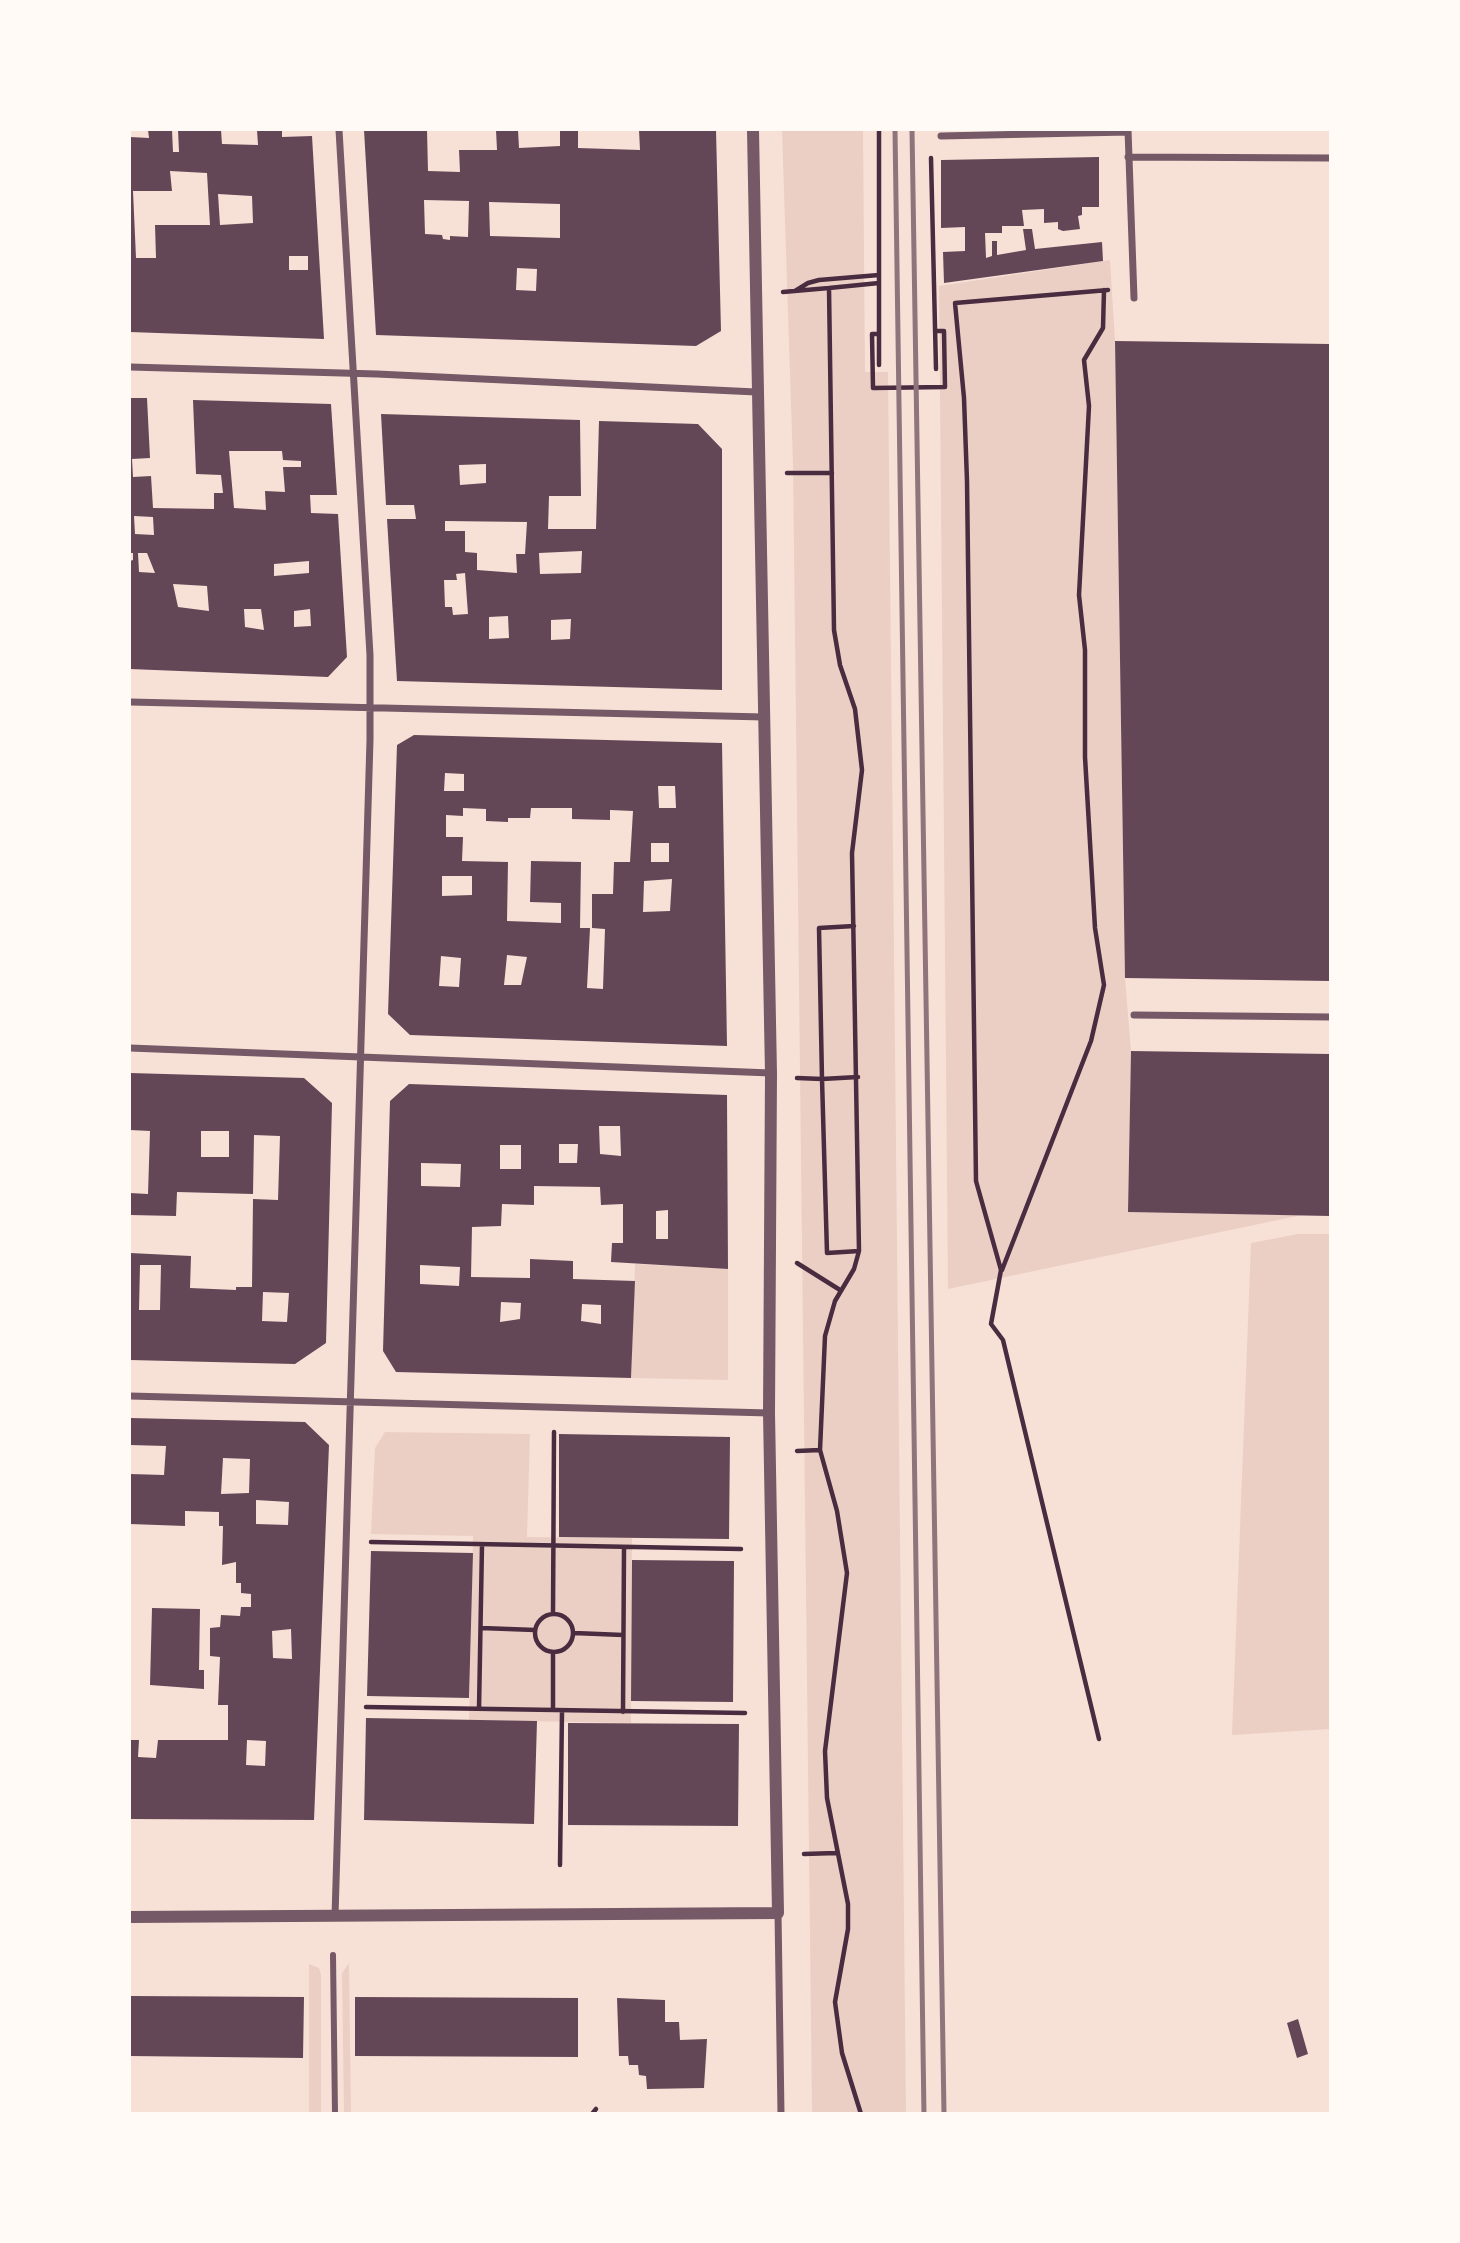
<!DOCTYPE html>
<style>
body{margin:0}
#map{position:relative;width:1460px;height:2243px;overflow:hidden;background:#f7e1d7;font-family:Barlow,sans-serif}
canvas{display:block}
.frame{position:absolute;inset:0;border:131px solid #fffaf5;pointer-events:none}
</style>
<div id="map">
<canvas width="1460" height="2243"></canvas>
<div class="frame"></div>
</div>
<script>
const g = document.querySelector('canvas').getContext('2d');
g.lineJoin = 'round';
function fill(path, color) { g.fillStyle = color; g.fill(path, 'evenodd'); }
const toPath = rows => new Path2D(rows.map(r => 'M' + r).join(''));
function strokePath(path, color, width, dash) { g.strokeStyle = color; g.lineWidth = width; g.lineCap = dash ? 'butt' : 'round'; g.setLineDash(dash || []); g.stroke(path); }
fill(toPath([
 [782,130,863,130,865,372,888,372,906,2113,812,2113,793,465],
 [1110,260,1115,341,1125,978,1131,1051,1128,1212,1302,1215,948,1289,939,286],
 [1298,1234,1330,1234,1330,1729,1232,1735,1251,1243],
 [635,1264,728,1269,728,1380,631,1378],
 [385,1432,530,1434,527,1537,632,1538,631,1723,469,1720,473,1536,371,1534,375,1448],
 [349,1963,351,2113,344,2114,342,1973],
 [309,1964,319,1968,321,1975,321,2113,309,2113]
]), '#ebcfc5');
fill(toPath([
 [148,130,172,130,173,152,179,152,178,130,221,130,222,144,258,145,257,130,282,130,282,137,312,136,324,339,130,332,130,137,149,138],
 [170,171,207,173,210,225,155,225,156,258,136,258,133,191,172,191],
 [218,194,252,196,253,223,220,225],
 [289,256,308,256,308,270,289,270],
 [364,130,427,130,428,171,460,172,459,150,497,150,496,130,518,130,519,148,560,146,560,130,578,130,578,148,640,150,639,130,716,130,721,331,696,346,376,335],
 [424,200,469,201,468,237,450,236,450,240,443,239,442,235,425,234],
 [489,202,560,204,560,238,490,236],
 [517,268,537,269,536,291,516,290],
 [1099,157,1099,207,1082,207,1082,215,1078,216,1080,229,1063,231,1058,229,1058,222,1044,223,1044,209,1022,210,1024,226,1002,226,1002,233,985,233,986,258,992,256,992,241,997,241,997,255,1026,250,1023,229,1032,229,1035,249,1102,242,1103,261,944,283,943,252,965,251,965,227,941,228,941,160],
 [1115,341,1330,344,1330,981,1125,978],
 [130,398,147,398,150,458,132,459,133,477,151,476,153,508,214,509,214,493,223,493,221,475,196,474,193,400,331,404,337,495,310,495,311,513,338,514,347,657,328,677,130,669,130,561,133,560,133,553,130,553],
 [229,451,282,451,283,460,301,461,301,467,283,467,285,492,265,491,266,510,234,508],
 [134,516,153,517,154,535,135,534],
 [138,553,147,553,155,573,139,572],
 [309,561,309,573,274,576,274,564],
 [173,584,207,586,209,611,178,607],
 [244,609,261,609,264,630,245,627],
 [310,609,311,626,294,627,294,611],
 [381,414,580,420,581,496,549,496,548,529,596,529,599,421,698,424,722,449,722,690,397,681,387,519,416,519,414,505,386,505],
 [486,464,486,483,460,485,459,465],
 [445,521,527,522,525,554,516,554,517,573,477,570,477,553,465,552,465,531,445,531],
 [582,551,581,573,540,574,539,553],
 [465,573,468,614,453,615,452,607,445,607,444,580,457,580,456,574],
 [508,616,509,638,489,639,489,617],
 [571,619,570,639,551,640,551,620],
 [414,735,722,743,727,1046,410,1035,388,1014,397,745],
 [445,773,464,774,464,791,444,791],
 [658,786,675,786,676,808,659,808],
 [463,808,486,809,486,821,508,822,508,818,530,818,531,808,572,808,572,819,610,820,610,810,633,811,630,862,614,862,613,894,592,894,592,928,605,929,603,989,587,988,590,928,580,928,581,862,531,861,530,902,561,903,561,923,507,921,508,862,462,861,463,837,446,837,446,815,463,816],
 [651,843,669,843,669,862,651,862],
 [442,876,472,876,472,895,442,896],
 [672,879,670,911,643,912,644,881],
 [507,955,527,957,521,985,504,985],
 [441,956,461,958,459,987,439,986],
 [1131,1051,1330,1054,1330,1216,1128,1212],
 [130,1073,304,1078,332,1103,326,1343,295,1364,130,1360,130,1253,191,1256,190,1288,236,1290,236,1287,252,1287,253,1199,278,1200,280,1136,254,1135,253,1194,177,1192,176,1216,130,1215,130,1193,148,1194,150,1131,130,1130],
 [201,1131,229,1131,229,1157,201,1157],
 [140,1265,161,1265,160,1310,139,1310],
 [263,1292,289,1293,287,1322,262,1321],
 [409,1084,727,1095,728,1269,611,1262,612,1243,623,1243,623,1204,601,1205,600,1187,534,1186,534,1205,502,1204,501,1226,472,1227,471,1277,530,1278,530,1259,573,1261,573,1279,635,1281,631,1378,396,1372,383,1351,390,1101],
 [599,1126,620,1126,621,1156,600,1154],
 [559,1144,578,1144,577,1163,559,1163],
 [500,1145,521,1145,521,1169,500,1169],
 [421,1163,461,1164,460,1187,421,1186],
 [668,1210,668,1239,656,1239,656,1211],
 [420,1265,460,1267,459,1286,420,1284],
 [501,1302,521,1303,520,1319,500,1322],
 [582,1304,601,1305,601,1324,581,1321],
 [130,1418,305,1422,329,1445,314,1820,130,1819,130,1740,139,1740,138,1757,156,1758,158,1740,228,1740,228,1705,218,1705,220,1657,210,1656,210,1628,220,1627,221,1615,240,1616,241,1607,251,1607,251,1594,241,1593,241,1583,236,1583,236,1562,222,1565,223,1526,219,1526,219,1512,185,1511,185,1526,130,1524,130,1474,164,1475,166,1446,130,1445],
 [223,1458,250,1459,249,1493,221,1494],
 [256,1500,289,1502,288,1525,256,1524],
 [291,1629,292,1659,273,1658,272,1631],
 [247,1740,266,1741,265,1766,246,1765],
 [559,1434,730,1437,729,1539,559,1537],
 [371,1551,473,1553,469,1698,367,1696],
 [632,1560,734,1561,733,1702,631,1701],
 [152,1608,200,1609,199,1670,204,1670,204,1689,150,1685],
 [366,1718,537,1721,534,1824,364,1820],
 [568,1723,739,1724,738,1826,568,1825],
 [130,1996,304,1997,303,2058,130,2056],
 [355,1997,578,1998,578,2057,355,2056],
 [617,1998,665,2000,665,2022,679,2022,680,2040,707,2039,704,2088,647,2089,646,2076,639,2075,638,2065,629,2065,628,2056,619,2056],
 [1298,2019,1308,2054,1297,2058,1287,2023]
]), '#644757');
strokePath(toPath([
 [879,130,879,365],
 [931,158,936,369],
 [829,288,879,283],
 [795,291,808,283,819,280,879,275],
 [783,292,829,288,834,630,840,665,855,709,862,770,852,853,859,1251,854,1269,835,1301,825,1336,820,1450,837,1511,847,1573,825,1751,827,1798,848,1904,848,1929,835,2002,842,2053,861,2114],
 [879,334,872,334,873,388,945,387,944,331,935,331],
 [787,473,832,473],
 [858,1077,822,1079,827,1253,859,1251],
 [797,1078,822,1079,819,928,854,926],
 [797,1263,840,1290],
 [1002,1270,1091,1041,1104,985,1095,928,1085,757,1085,650,1079,595,1089,406,1084,360,1103,328,1104,290],
 [797,1451,820,1450],
 [371,1542,741,1549],
 '535 1633a19 19 0 1 1 38 0a19 19 0 1 1-38 0Z',
 [553,1614,554,1432],
 [481,1628,535,1630],
 [574,1633,623,1635],
 [366,1707,745,1713],
 [479,1709,482,1545],
 [553,1710,553,1652],
 [623,1712,624,1548],
 [1099,1739,1003,1340,991,1324,1001,1270,976,1181,967,481,964,398,955,303,1108,290],
 [804,1854,836,1853],
 [560,1865,562,1711],
 [592,2114,596,2109]
]), '#4a2c40', 4.5);
strokePath(toPath([
 [333,1955,335,2114]
]), '#755966', 6);
strokePath(toPath([
 [1128,130,1134,298],
 [941,136,1128,132],
 [1128,157,1330,158],
 [130,367,377,374,756,392],
 [130,702,764,717],
 [1134,1015,1330,1017],
 [130,1048,771,1073],
 [130,1396,769,1413],
 [778,1913,781,2114],
 [335,1916,370,740,370,655,339,130]
]), '#755966', 7);
strokePath(toPath([
 [130,1917,778,1913,769,1413,771,1073,753,130]
]), '#755966', 12);
strokePath(toPath([
 [895,130,924,2114],
 [912,130,944,2114]
]), '#8f747c', 5);
</script>
